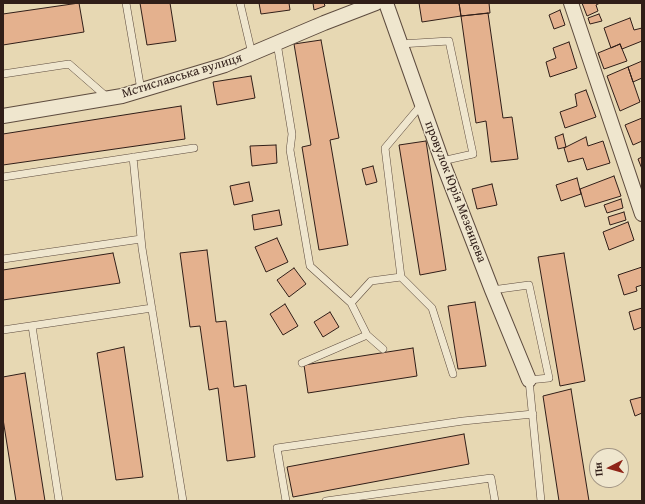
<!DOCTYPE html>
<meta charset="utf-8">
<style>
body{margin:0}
#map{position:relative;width:645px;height:504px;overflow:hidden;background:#e7d8b3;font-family:"Gentium Book Plus",serif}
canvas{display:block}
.frame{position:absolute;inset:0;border:4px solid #301e18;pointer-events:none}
.north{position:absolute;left:589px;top:448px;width:40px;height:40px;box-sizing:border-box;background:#efe6ce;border:1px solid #a39685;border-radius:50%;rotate:264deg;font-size:11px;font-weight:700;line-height:16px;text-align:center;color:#301e18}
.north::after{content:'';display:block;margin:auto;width:14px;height:18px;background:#8f2418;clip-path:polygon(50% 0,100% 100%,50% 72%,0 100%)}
</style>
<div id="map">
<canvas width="645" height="504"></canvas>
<div class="frame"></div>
<div class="north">Пн</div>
</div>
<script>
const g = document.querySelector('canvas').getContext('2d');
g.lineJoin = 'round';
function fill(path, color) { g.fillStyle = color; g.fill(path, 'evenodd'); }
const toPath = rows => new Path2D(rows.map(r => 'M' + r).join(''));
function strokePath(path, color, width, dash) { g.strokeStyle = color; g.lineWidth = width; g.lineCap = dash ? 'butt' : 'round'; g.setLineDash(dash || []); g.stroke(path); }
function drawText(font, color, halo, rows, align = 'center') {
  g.font = font + ' "Gentium Book Plus",serif'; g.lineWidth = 3; g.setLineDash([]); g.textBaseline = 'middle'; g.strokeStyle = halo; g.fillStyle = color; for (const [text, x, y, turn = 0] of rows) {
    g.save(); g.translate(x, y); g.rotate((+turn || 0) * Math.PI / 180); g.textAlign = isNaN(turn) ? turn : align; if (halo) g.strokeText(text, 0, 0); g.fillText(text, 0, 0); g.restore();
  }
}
const building = toPath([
 [79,3,84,32,3,45,3,14,79,3],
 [140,3,170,3,176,41,147,45,140,3],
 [259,3,289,3,290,10,261,14,259,3],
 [313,3,324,3,325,6,314,10,313,3],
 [419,3,459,3,461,16,422,22,419,3],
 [459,3,489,3,490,13,461,16,459,3],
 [582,3,600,3,596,5,598,11,587,16,582,3],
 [560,10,565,25,554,29,549,15,560,10],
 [488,13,503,118,512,117,518,159,491,162,486,121,476,123,461,16,488,13],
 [599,14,602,21,590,24,588,18,599,14],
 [630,18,634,30,642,28,642,41,622,49,620,44,611,48,604,28,630,18],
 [321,40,339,138,330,140,348,245,319,250,302,147,311,145,294,44,321,40],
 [569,42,577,68,550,77,546,62,556,58,553,48,569,42],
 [620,44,627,61,604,69,598,53,620,44],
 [642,61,642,78,633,82,628,67,642,61],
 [628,67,640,102,620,111,607,76,628,67],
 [251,76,255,98,217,105,213,82,251,76],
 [586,90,596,117,565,128,560,112,577,106,575,94,586,90],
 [181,106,185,139,3,165,3,134,181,106],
 [642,118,642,141,633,145,625,125,642,118],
 [563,134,566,147,558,149,555,137,563,134],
 [586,137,588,146,603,141,610,163,587,170,583,158,568,162,564,148,586,137],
 [426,141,446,270,420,275,399,145,426,141],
 [276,145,277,163,252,166,250,146,276,145],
 [642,157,642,169,638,159,642,157],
 [373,166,377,182,366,185,362,169,373,166],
 [614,176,621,196,585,207,580,189,614,176],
 [577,178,581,194,561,201,556,185,577,178],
 [249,182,253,201,234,205,230,186,249,182],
 [492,184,497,205,477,209,472,189,492,184],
 [621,199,623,208,607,213,604,205,621,199],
 [279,210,282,225,254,230,252,215,279,210],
 [624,212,626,220,610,225,608,217,624,212],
 [628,222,634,240,609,250,603,232,628,222],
 [277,238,288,262,266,272,255,247,277,238],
 [207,250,216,322,226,321,234,387,246,385,255,457,227,461,218,388,209,390,200,326,190,327,180,253,207,250],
 [113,253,120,283,3,300,3,270,113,253],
 [564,253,585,381,560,386,538,257,564,253],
 [642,267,642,285,636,287,637,291,624,295,618,275,642,267],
 [294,268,306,284,289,297,277,280,294,268],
 [475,302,486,366,458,369,448,306,475,302],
 [285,304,298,326,283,335,270,314,285,304],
 [642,308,642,327,634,330,629,312,642,308],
 [330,312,339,327,323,337,314,322,330,312],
 [124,347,143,477,116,480,97,353,124,347],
 [413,348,417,376,308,393,304,365,413,348],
 [25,373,45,501,16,501,3,419,3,377,25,373],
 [571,389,589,501,559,501,543,396,571,389],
 [642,397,642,413,635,416,630,400,642,397],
 [464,434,469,464,293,497,287,467,464,434]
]);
fill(building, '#e4b18e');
strokePath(building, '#301e18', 1);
const lane = toPath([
 [126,3,141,90],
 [240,3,252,54],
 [277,43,292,134,290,150,310,266,351,303],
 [400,44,449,41,473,154,442,161],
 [3,74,69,64,108,98],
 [133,157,142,248,183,501],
 [3,177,194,148],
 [3,259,141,239],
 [401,277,385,148,422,104],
 [492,290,529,285,549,378,529,380,541,501],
 [32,326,59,501],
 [3,330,152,308],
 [367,335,383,349],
 [302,363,367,335,351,303,371,281,401,277,432,308,453,374],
 [286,501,277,448,463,421,533,414],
 [326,501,491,478,495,501]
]);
const street = toPath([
 [386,3,442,161,492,290,529,380],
 [571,3,642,214],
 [3,116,122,96,225,65,324,23,376,3]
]);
strokePath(lane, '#5e4c3f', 8);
strokePath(street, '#5e4c3f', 16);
strokePath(lane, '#efe6ce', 7);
strokePath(street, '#efe6ce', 14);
drawText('13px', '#301e18', '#efe6ce', [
 ["Мстиславська вулиця",182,76,-17],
 ["провулок Юрія Мезенцева",455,192,69]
]);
</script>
